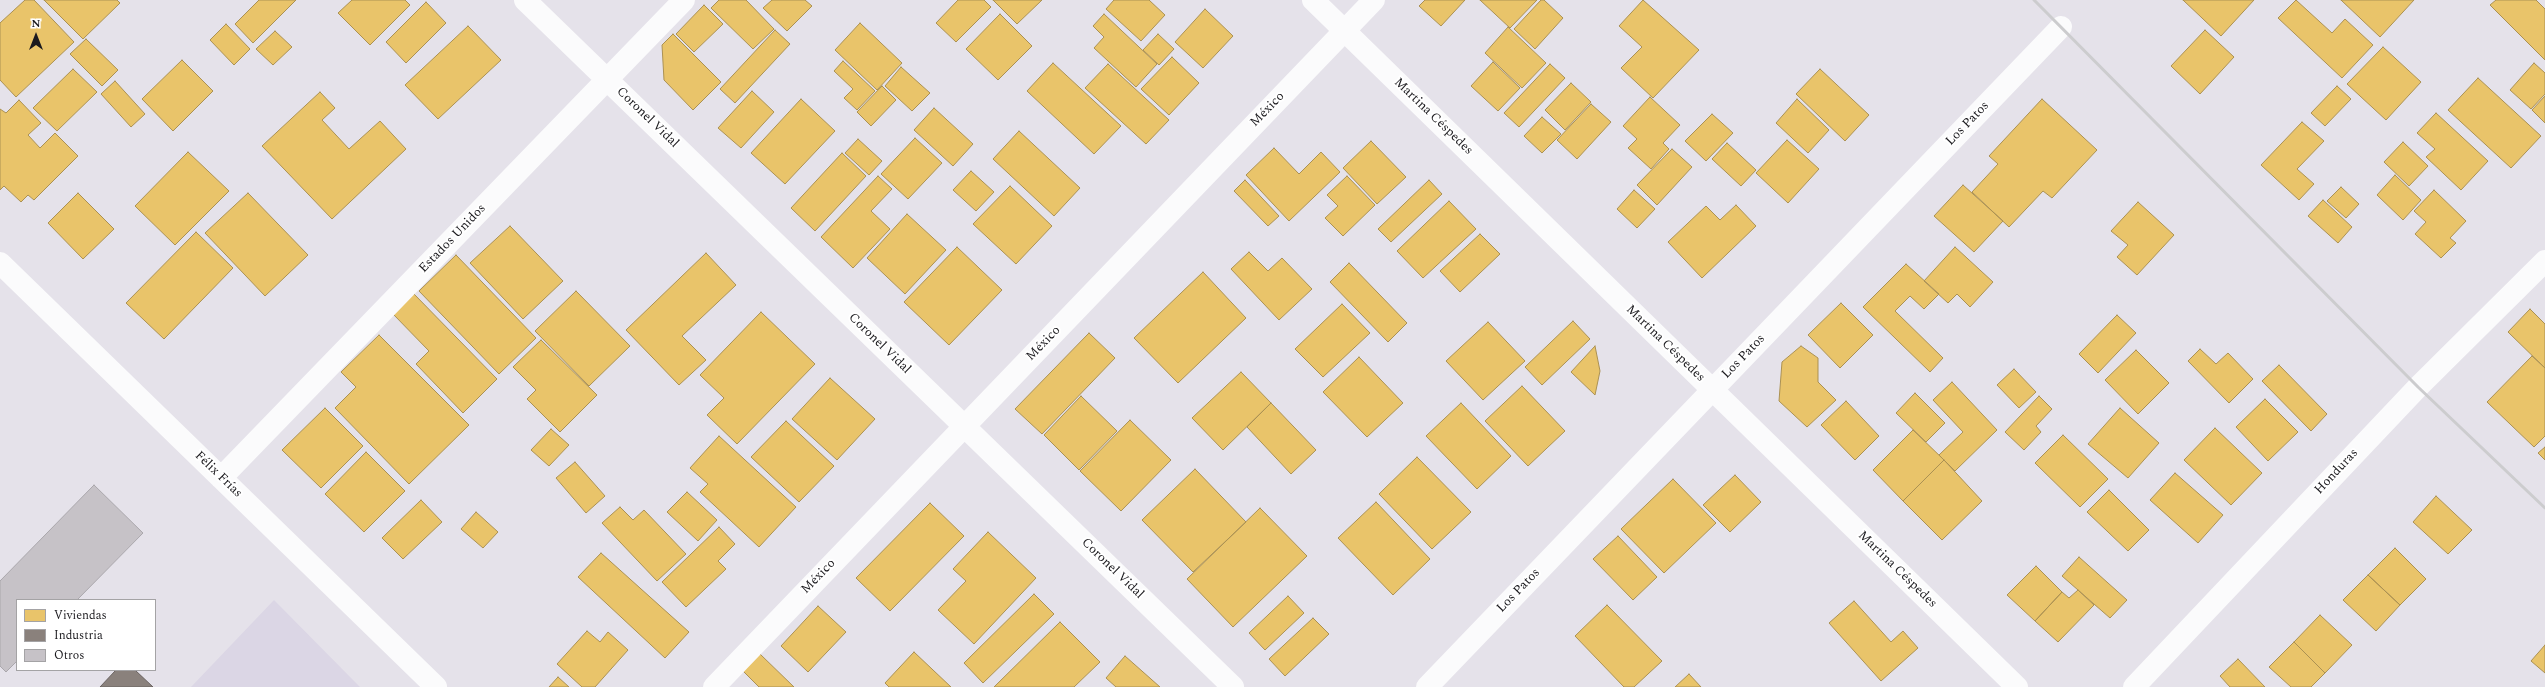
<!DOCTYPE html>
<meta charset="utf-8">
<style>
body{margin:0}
#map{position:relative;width:2545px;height:687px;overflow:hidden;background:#e5e2ea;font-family:Spectral,serif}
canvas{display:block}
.legend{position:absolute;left:16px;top:599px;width:140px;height:72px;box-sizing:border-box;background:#fff;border:1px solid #a4a3a5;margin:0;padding:5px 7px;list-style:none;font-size:12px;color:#1b1a1e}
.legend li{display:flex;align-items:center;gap:8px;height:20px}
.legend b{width:20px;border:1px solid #a4a3a5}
.north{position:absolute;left:16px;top:16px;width:40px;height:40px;-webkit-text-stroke:3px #fff;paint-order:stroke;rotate:0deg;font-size:11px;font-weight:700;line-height:16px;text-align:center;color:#1b1a1e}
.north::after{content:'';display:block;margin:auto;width:14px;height:18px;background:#1b1a1e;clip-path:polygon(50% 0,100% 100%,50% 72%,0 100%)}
</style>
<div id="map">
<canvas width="2545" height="687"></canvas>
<ul class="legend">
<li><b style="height:11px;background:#e9c46a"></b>Viviendas</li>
<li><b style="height:11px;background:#8a817c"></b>Industria</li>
<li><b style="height:11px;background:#c6c2c7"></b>Otros</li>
</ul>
<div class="north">N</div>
</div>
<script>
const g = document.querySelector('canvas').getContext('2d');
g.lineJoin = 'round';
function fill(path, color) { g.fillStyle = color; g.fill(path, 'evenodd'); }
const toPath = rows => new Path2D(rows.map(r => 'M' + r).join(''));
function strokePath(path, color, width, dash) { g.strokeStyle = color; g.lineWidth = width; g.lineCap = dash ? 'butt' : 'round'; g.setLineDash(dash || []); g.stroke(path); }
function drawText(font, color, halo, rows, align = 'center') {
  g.font = font + ' Spectral,serif'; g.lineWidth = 4; g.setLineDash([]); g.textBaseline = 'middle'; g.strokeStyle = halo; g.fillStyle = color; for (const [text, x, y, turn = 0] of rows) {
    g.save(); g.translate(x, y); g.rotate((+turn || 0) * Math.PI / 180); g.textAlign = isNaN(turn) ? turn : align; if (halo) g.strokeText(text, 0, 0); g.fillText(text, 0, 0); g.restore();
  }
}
fill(toPath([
 [274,600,360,687,191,687]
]), '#dbd6e5');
const homes = toPath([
 [25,0,34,0,74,42,16,97,0,80,0,23,25,0],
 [44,0,117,0,120,3,83,39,44,0],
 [259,0,296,0,253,43,235,24,259,0],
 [352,0,405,0,410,5,370,45,338,13,352,0],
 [719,0,746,0,774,29,753,49,711,8,719,0],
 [772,0,805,0,812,6,787,31,763,8,772,0],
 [958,0,984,0,991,7,956,42,936,23,958,0],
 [993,0,1042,0,1017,24,993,0],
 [1114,0,1149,0,1165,15,1141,41,1106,9,1114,0],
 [1425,0,1465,0,1441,26,1419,6,1425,0],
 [1480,0,1537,0,1510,28,1480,0],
 [1541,0,1544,0,1563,18,1535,49,1514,29,1541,0],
 [1643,0,1699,50,1653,98,1621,68,1642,47,1619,26,1643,0],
 [2183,0,2254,0,2221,36,2183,0],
 [2296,0,2332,33,2345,19,2373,45,2342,78,2278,18,2296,0],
 [2341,0,2414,0,2380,37,2341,0],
 [2496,0,2536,0,2545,9,2545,60,2490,5,2496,0],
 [426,2,446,23,406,63,386,42,426,2],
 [704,5,723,24,694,52,676,34,704,5],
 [1205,9,1233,36,1203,68,1175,42,1205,9],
 [1000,14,1032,46,998,80,966,49,1000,14],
 [1104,14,1157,64,1136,87,1094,48,1104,37,1093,26,1104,14],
 [860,23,902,63,877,90,835,50,860,23],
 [226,24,250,49,234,65,210,40,226,24],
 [468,26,501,60,438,119,405,85,468,26],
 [1508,27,1546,63,1522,88,1485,53,1508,27],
 [775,30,790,44,735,103,720,89,775,30],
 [2205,30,2234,57,2200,94,2171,66,2205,30],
 [275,31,292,47,273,65,256,49,275,31],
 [673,34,721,82,693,110,664,80,662,45,673,34],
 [1158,34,1174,49,1159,65,1143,50,1158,34],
 [86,39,118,70,102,86,70,54,86,39],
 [2383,47,2421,82,2386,120,2347,84,2383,47],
 [1172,57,1199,83,1169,115,1141,89,1172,57],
 [182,60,213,91,173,131,142,99,182,60],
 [843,61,875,91,857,110,844,98,853,89,834,71,843,61],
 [1493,62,1520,88,1498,111,1471,86,1493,62],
 [1053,63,1121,126,1094,154,1027,91,1053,63],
 [2534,63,2545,73,2545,94,2531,109,2510,90,2534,63],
 [1108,64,1169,120,1146,144,1085,88,1108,64],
 [1550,64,1565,78,1519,127,1504,113,1550,64],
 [901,67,930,93,912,111,885,86,901,67],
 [73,69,97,92,57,131,33,108,73,69],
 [1820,69,1869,115,1845,141,1796,94,1820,69],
 [2478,78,2541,136,2511,168,2448,110,2478,78],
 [115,81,145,114,131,127,101,94,115,81],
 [1571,83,1591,102,1565,130,1545,110,1571,83],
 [882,86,896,100,871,126,857,112,882,86],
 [2337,86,2351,99,2325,126,2311,113,2337,86],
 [752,91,774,112,741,148,718,128,752,91],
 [320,92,335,108,322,120,349,149,380,121,406,149,332,219,262,146,320,92],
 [2545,96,2545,123,2532,110,2545,96],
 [1650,97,1680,125,1663,143,1669,149,1651,169,1628,148,1637,139,1623,126,1650,97],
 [801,99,835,131,785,184,751,153,801,99],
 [1797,99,1829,130,1808,153,1776,123,1797,99],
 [2042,99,2097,150,2052,198,2043,191,2009,227,1972,192,1998,164,1989,156,2042,99],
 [19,100,41,123,28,135,40,148,55,133,78,156,34,200,28,195,21,202,4,186,0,190,0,109,6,113,19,100],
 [1591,104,1611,122,1577,159,1557,140,1591,104],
 [934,108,973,144,953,166,914,130,934,108],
 [2436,113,2488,161,2461,190,2426,157,2435,149,2417,133,2436,113],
 [1712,114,1733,133,1706,161,1685,141,1712,114],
 [1542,117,1561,134,1542,153,1524,136,1542,117],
 [2302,122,2324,141,2297,169,2314,184,2299,200,2261,165,2302,122],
 [1019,131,1080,188,1054,216,993,159,1019,131],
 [915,138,942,163,908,199,881,174,915,138],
 [858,139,882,161,869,175,845,153,858,139],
 [1787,140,1819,169,1788,203,1756,173,1787,140],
 [1371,141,1406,177,1377,204,1343,168,1371,141],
 [2403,142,2428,166,2409,186,2384,162,2403,142],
 [1727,143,1756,170,1741,186,1712,159,1727,143],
 [1274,148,1299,174,1321,152,1340,172,1289,221,1246,175,1274,148],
 [1672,149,1692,167,1657,205,1637,185,1672,149],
 [188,152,229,191,175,245,135,206,188,152],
 [842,153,866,176,815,231,791,208,842,153],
 [971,171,994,192,976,211,953,190,971,171],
 [2395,175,2421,200,2403,220,2377,195,2395,175],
 [878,176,892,189,871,211,890,229,853,268,821,237,878,176],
 [1347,176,1375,205,1343,236,1325,218,1338,206,1327,195,1347,176],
 [1245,180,1279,216,1268,226,1234,191,1245,180],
 [1429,180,1442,194,1391,242,1378,229,1429,180],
 [1963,185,2003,221,1974,252,1934,216,1963,185],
 [1010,186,1052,226,1016,264,973,224,1010,186],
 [2341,187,2359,204,2346,218,2327,201,2341,187],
 [1634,190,1655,209,1637,228,1617,209,1634,190],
 [2434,190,2466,221,2450,238,2456,243,2441,258,2415,234,2426,222,2414,211,2434,190],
 [78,193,114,229,83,259,48,223,78,193],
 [248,193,308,255,265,296,205,233,248,193],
 [2323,200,2352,227,2338,243,2308,216,2323,200],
 [1449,201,1476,229,1423,278,1397,251,1449,201],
 [2138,202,2174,235,2137,275,2117,257,2128,245,2111,231,2138,202],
 [1736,205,1756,226,1702,278,1668,242,1706,206,1720,220,1736,205],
 [907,214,946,250,905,294,867,258,907,214],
 [510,226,563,281,523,319,470,263,510,226],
 [196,232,233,268,164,339,126,303,196,232],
 [1480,234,1500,254,1460,292,1440,271,1480,234],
 [957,247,1002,290,949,345,904,302,957,247],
 [1955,247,1993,282,1970,307,1957,294,1948,303,1924,281,1955,247],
 [1249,252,1268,271,1282,258,1312,289,1279,320,1231,269,1249,252],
 [706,253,736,285,682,336,706,360,679,385,626,330,706,253],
 [456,255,536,338,499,374,419,291,456,255],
 [1349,263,1407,323,1388,342,1330,282,1349,263],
 [1906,264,1939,294,1924,309,1910,296,1895,311,1943,358,1930,372,1863,307,1906,264],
 [1203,272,1246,318,1178,383,1134,338,1203,272],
 [576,291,630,346,589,386,535,331,576,291],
 [414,294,497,379,463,413,416,364,429,351,393,314,414,294],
 [1841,303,1873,335,1840,368,1808,335,1841,303],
 [1342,304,1370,333,1323,377,1295,349,1342,304],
 [2530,309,2545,324,2545,368,2508,332,2530,309],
 [761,312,815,364,737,444,707,415,724,398,700,375,761,312],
 [2117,315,2136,333,2098,373,2079,354,2117,315],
 [1573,321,1590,339,1542,385,1525,367,1573,321],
 [1488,322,1525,361,1483,400,1446,361,1488,322],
 [1089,333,1115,358,1042,434,1015,409,1089,333],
 [379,335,469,425,409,484,335,408,356,387,341,372,379,335],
 [541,340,597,395,560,432,527,399,536,390,513,367,541,340],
 [1595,346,1600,371,1595,395,1571,372,1595,346],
 [1801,346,1818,358,1818,382,1836,400,1807,427,1779,401,1782,362,1801,346],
 [2200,349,2216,364,2228,353,2253,379,2229,403,2188,361,2200,349],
 [2136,350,2169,383,2138,414,2105,380,2136,350],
 [2532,356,2545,368,2545,436,2534,447,2487,402,2532,356],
 [1359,357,1403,403,1367,437,1323,392,1359,357],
 [2279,365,2327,414,2311,431,2262,381,2279,365],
 [2014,369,2036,392,2019,408,1997,385,2014,369],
 [1241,372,1271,403,1223,450,1192,418,1241,372],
 [830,378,875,419,837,460,792,419,830,378],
 [1952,382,1997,430,1955,471,1939,455,1963,432,1933,400,1952,382],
 [1522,386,1565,431,1528,466,1485,421,1522,386],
 [1915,393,1945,423,1926,442,1896,413,1915,393],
 [1081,396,1117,431,1079,470,1044,435,1081,396],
 [2039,396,2052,409,2036,426,2041,432,2024,450,2005,432,2039,396],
 [2265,399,2298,432,2268,461,2236,427,2265,399],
 [1846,401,1879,436,1855,460,1821,425,1846,401],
 [1271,403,1316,450,1291,474,1247,427,1271,403],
 [1461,403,1511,456,1477,489,1426,436,1461,403],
 [325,408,363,446,321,488,282,450,325,408],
 [2120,408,2159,443,2128,478,2088,444,2120,408],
 [1130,420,1171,460,1121,511,1080,471,1130,420],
 [786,421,834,466,799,502,751,457,786,421],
 [2215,428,2262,473,2231,505,2184,460,2215,428],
 [551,429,569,445,549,466,531,450,551,429],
 [1913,430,1944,460,1903,501,1873,470,1913,430],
 [2063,435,2108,479,2080,507,2035,463,2063,435],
 [719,436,796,507,759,547,700,492,708,484,690,468,719,436],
 [2545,447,2545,460,2538,453,2545,447],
 [366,452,405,491,364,532,325,494,366,452],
 [1417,457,1471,512,1432,549,1379,494,1417,457],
 [1944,460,1982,501,1942,540,1903,501,1944,460],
 [575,462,605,496,586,513,556,478,575,462],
 [1195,469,1246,522,1193,572,1142,520,1195,469],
 [2175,473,2223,515,2198,543,2150,500,2175,473],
 [1735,475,1761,502,1730,532,1703,505,1735,475],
 [1673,479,1716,523,1664,573,1621,529,1673,479],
 [2109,490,2149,530,2128,551,2087,512,2109,490],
 [687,492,717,520,698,541,667,512,687,492],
 [2436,496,2472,530,2448,554,2413,522,2436,496],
 [421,500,442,522,403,559,382,538,421,500],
 [1376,502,1430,559,1393,595,1338,538,1376,502],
 [930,503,964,536,890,611,856,578,930,503],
 [620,507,633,520,644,510,686,554,657,581,602,523,620,507],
 [1260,508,1307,556,1233,627,1187,579,1260,508],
 [476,512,498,532,483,548,461,529,476,512],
 [719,527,735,544,718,561,726,569,686,607,662,582,719,527],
 [988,532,1036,578,974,644,938,610,966,581,953,569,988,532],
 [1618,536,1657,577,1633,600,1593,559,1618,536],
 [2395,548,2426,579,2400,605,2368,575,2395,548],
 [601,553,689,632,665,658,578,577,601,553],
 [2079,557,2127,600,2110,618,2062,576,2079,557],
 [2036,566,2062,592,2035,621,2007,595,2036,566],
 [2368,575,2400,605,2376,631,2343,600,2368,575],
 [2078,590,2094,605,2058,642,2035,621,2062,592,2069,598,2078,590],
 [1034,594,1054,614,983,683,964,663,1034,594],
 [1288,596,1304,613,1265,650,1249,633,1288,596],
 [1854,601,1891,642,1903,631,1918,648,1881,681,1829,623,1854,601],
 [1607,605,1662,661,1634,687,1624,687,1575,636,1607,605],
 [818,606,846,632,808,672,781,646,818,606],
 [2320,615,2352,645,2325,673,2294,642,2320,615],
 [1313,618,1329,634,1285,676,1269,659,1313,618],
 [1060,622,1100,662,1074,687,994,687,1060,622],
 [587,631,600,642,608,632,628,650,595,687,582,687,557,664,587,631],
 [2294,642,2325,673,2311,687,2291,687,2269,667,2294,642],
 [2545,645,2545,673,2531,661,2545,645],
 [914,652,951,687,889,687,885,683,914,652],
 [760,654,794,687,759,687,743,671,760,654],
 [1125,656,1160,687,1116,687,1106,678,1125,656],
 [2238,659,2265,687,2230,687,2220,676,2238,659],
 [1689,674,1701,687,1675,687,1689,674],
 [558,677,569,687,549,687,558,677]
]);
fill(homes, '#e9c46a');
strokePath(homes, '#ab9153', 1);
const industry = toPath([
 [116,670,135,670,153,687,100,687,116,670]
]);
fill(industry, '#8a817c');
strokePath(industry, '#696260', 1);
const building = toPath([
 [94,485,143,533,77,600,17,600,17,661,6,672,0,666,0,581,94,485]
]);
fill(building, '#c6c2c7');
strokePath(building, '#aaa7ac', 1);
strokePath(toPath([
 [525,0,1233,687],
 [1313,0,2017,687],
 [0,263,436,687],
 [221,478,684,0],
 [714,687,1374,0],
 [1427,687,2061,27],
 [2134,687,2418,387,2545,261]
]), '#fbfbfc', 22);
strokePath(toPath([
 [2034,0,2418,387,2545,508]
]), '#ccccce', 3);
drawText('13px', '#1b1a1e', '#fff', [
 ["México",1268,110,-46],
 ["Martina Céspedes",1433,117,44],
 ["Coronel Vidal",647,118,44],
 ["Los Patos",1968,124,-46],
 ["Estados Unidos",453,239,-46],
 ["Coronel Vidal",879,344,44],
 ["México",1044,344,-46],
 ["Martina Céspedes",1665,344,44],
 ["Los Patos",1744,357,-46],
 ["Honduras",2337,472,-47],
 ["Félix Frías",218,475,44],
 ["Coronel Vidal",1112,569,44],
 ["Martina Céspedes",1897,570,44],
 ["México",819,577,-46],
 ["Los Patos",1519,591,-46]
]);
</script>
